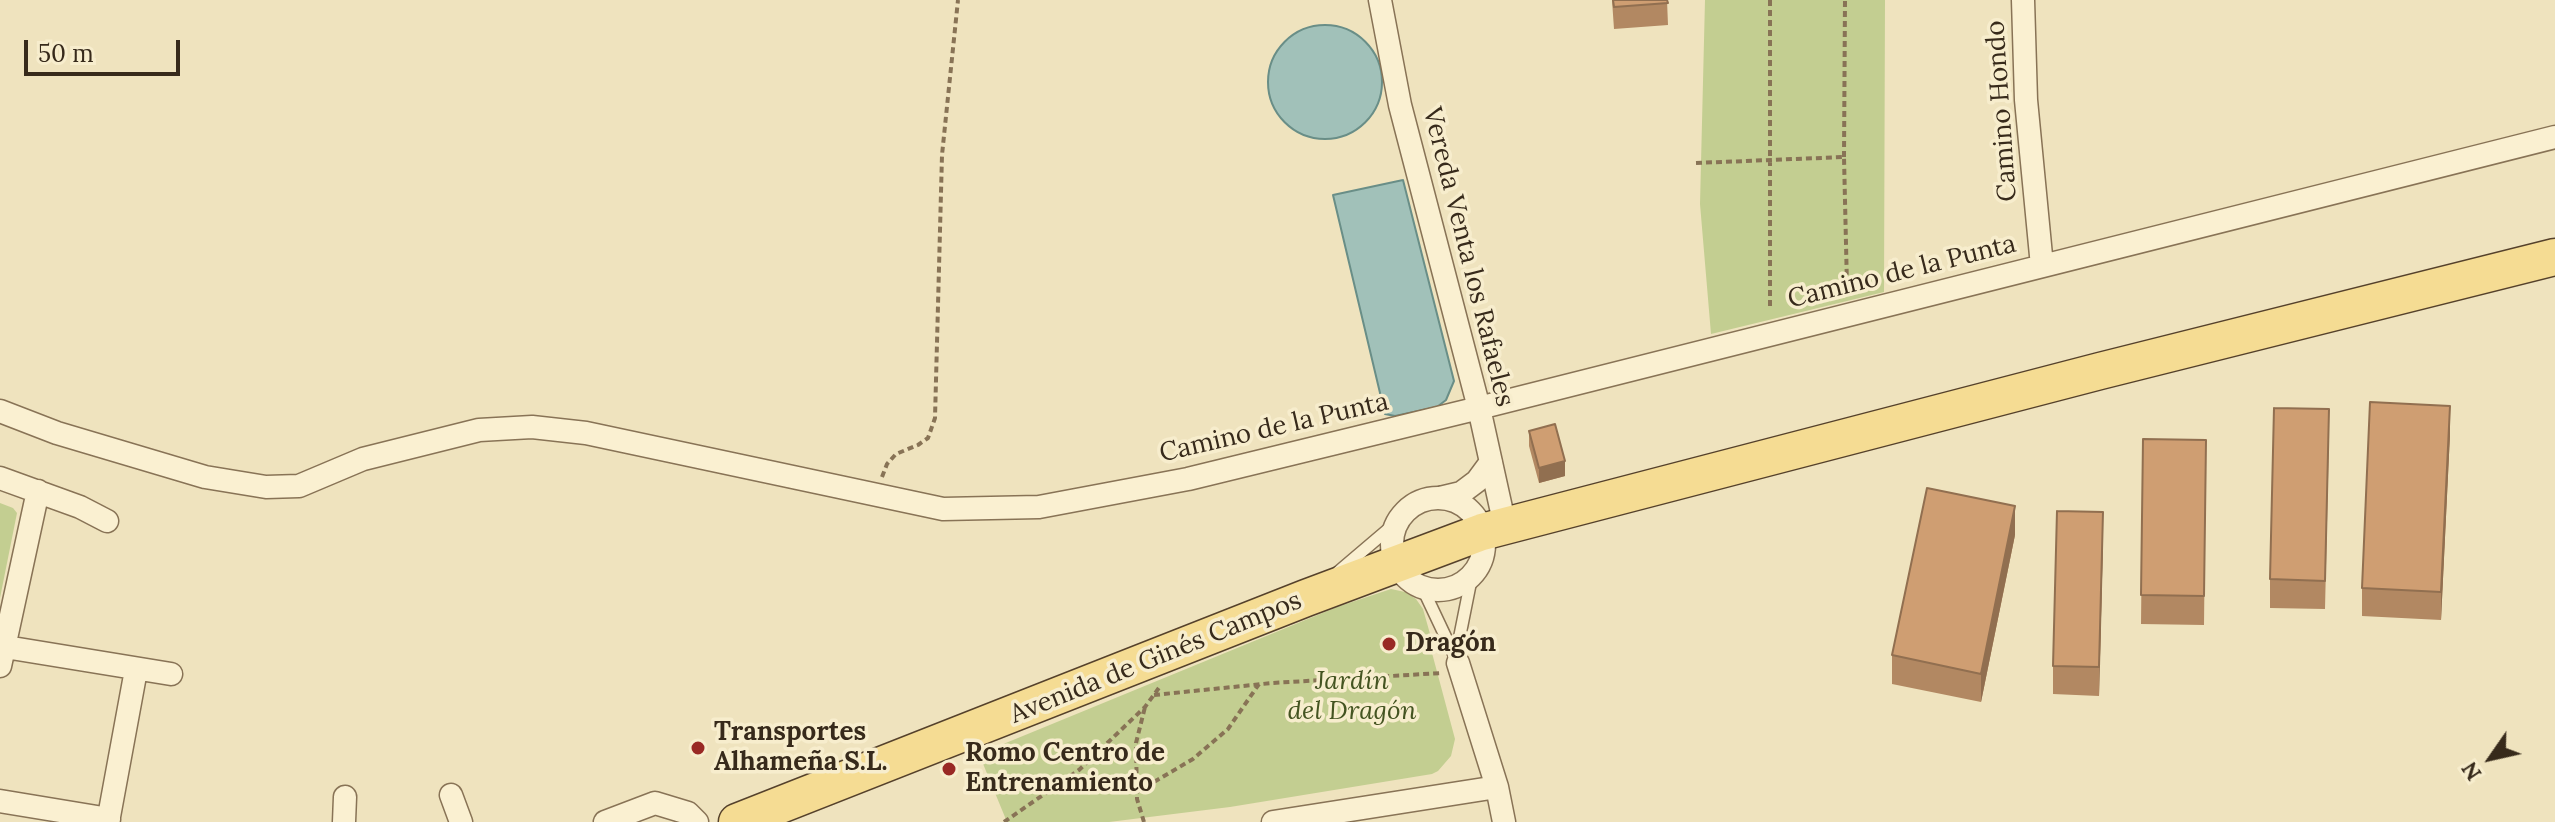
<!DOCTYPE html>
<meta charset="utf-8">
<style>
body{margin:0}
#map{position:relative;width:2555px;height:822px;overflow:hidden;background:#efe3be;font-family:Lora,serif}
canvas{display:block}
.north{position:absolute;left:2451px;top:718px;width:80px;height:80px;-webkit-text-stroke:6px #f7edcd;paint-order:stroke;rotate:236deg;font-size:22px;font-weight:700;line-height:32px;text-align:center;color:#372a1b}
.north::after{content:'';display:block;margin:auto;width:28px;height:36px;background:#372a1b;clip-path:polygon(50% 0,100% 100%,50% 72%,0 100%)}
.scale{position:absolute;left:24px;top:40px;width:156px;height:36px;box-sizing:border-box;border:4px solid #372a1b;border-top:0;padding-left:10px;font-size:24px;line-height:28px;white-space:nowrap;color:#372a1b;-webkit-text-stroke:6px #f7edcd;paint-order:stroke}
</style>
<div id="map">
<canvas width="2555" height="822"></canvas>
<div class="north">N</div>
<div class="scale">50 m</div>
</div>
<script>
const g = document.querySelector('canvas').getContext('2d');
g.lineJoin = 'round';
function fill(path, color) { g.fillStyle = color; g.fill(path, 'evenodd'); }
const toPath = rows => new Path2D(rows.map(r => 'M' + r).join(''));
function strokePath(path, color, width, dash) { g.strokeStyle = color; g.lineWidth = width; g.lineCap = dash ? 'butt' : 'round'; g.setLineDash(dash || []); g.stroke(path); }
function drawText(font, color, halo, rows, align = 'center') {
  g.font = font + ' Lora,serif'; g.lineWidth = 7; g.setLineDash([]); g.textBaseline = 'middle'; g.strokeStyle = halo; g.fillStyle = color; for (const [text, x, y, turn = 0] of rows) {
    g.save(); g.translate(x, y); g.rotate((+turn || 0) * Math.PI / 180); g.textAlign = isNaN(turn) ? turn : align; if (halo) g.strokeText(text, 0, 0); g.fillText(text, 0, 0); g.restore();
  }
}
fill(toPath([
 [1705,0,1885,0,1884,292,1711,334,1700,204],
 [0,503,13,508,17,513,0,598],
 [1391,589,1405,592,1416,599,1423,609,1434,648,1432,653,1455,739,1451,756,1438,771,1432,774,1230,807,1109,822,1007,822,979,754,1337,607]
]), '#c3ce91');
const water = toPath([
 '1268 82a57 57 0 1 1 114 0a57 57 0 1 1-114 0Z',
 [1403,180,1454,381,1446,400,1437,407,1395,416,1385,414,1333,195,1403,180]
]);
fill(water, '#a1c1b9');
strokePath(water, '#698e87', 2);
const lane = toPath([
 [1338,572,1398,521],
 [1422,587,1456,659],
 [1458,663,1460,635,1472,575]
]);
const street = toPath([
 [1380,0,1400,105,1479,408,1505,526],
 [2023,0,2026,100,2042,266],
 [0,411,57,433,205,477,266,487,299,486,363,459,479,430,532,427,586,433,943,509,1039,507,1188,479,1479,408,2555,137],
 [0,478,80,507,107,521],
 [1440,498,1461,493,1477,481,1491,462],
 '1392 544a46 46 0 1 1 92 0a46 46 0 1 1-92 0Z',
 [0,646,171,674],
 [1458,663,1497,787,1504,822],
 [0,666,38,491],
 [451,795,461,822],
 [0,801,109,819],
 [108,822,136,670],
 [344,822,345,797],
 [605,822,655,803,688,813,697,822],
 [1273,822,1497,787]
]);
const primary = toPath([
 [737,822,1306,598,1482,532,2100,371,2555,257]
]);
strokePath(lane, '#887356', 14);
strokePath(street, '#887356', 25);
strokePath(primary, '#55412b', 39);
strokePath(toPath([
 [1770,0,1770,307],
 [1844,157,1845,0],
 [1696,163,1844,157,1847,287],
 [882,477,887,464,896,454,918,445,928,438,935,418,942,155,958,0],
 [1154,695,1272,683,1442,673],
 [1137,792,1193,759,1228,729,1259,684],
 [1004,822,1079,770,1145,707,1161,685],
 [1144,822,1137,799,1136,743,1145,707]
]), '#887356', 4, [6, 4]);
strokePath(lane, '#faf0d1', 11);
strokePath(street, '#faf0d1', 22);
strokePath(primary, '#f5dc93', 36);
fill(toPath([
 [1612,0,1667,0,1668,25,1614,29],
 [1529,431,1565,476,1539,483,1529,446],
 [2450,434,2441,620,2362,616,2362,588],
 [2329,437,2325,609,2270,608,2270,579],
 [2143,439,2206,440,2204,625,2141,624],
 [2015,535,1981,702,1892,684,1892,655],
 [2103,540,2099,696,2053,694,2053,666]
]), '#b28862');
fill(toPath([
 [2450,406,2450,434,2441,620,2441,592],
 [1565,461,1565,476,1539,483,1539,468],
 [2015,506,2015,535,1981,702,1981,674],
 [2103,512,2103,540,2099,696,2099,667]
]), '#916f50');
const building = toPath([
 [1613,0,1667,0,1668,3,1614,7,1613,0],
 [2370,402,2450,406,2441,592,2362,588,2370,402],
 [2274,408,2329,409,2325,581,2270,579,2274,408],
 [1555,424,1565,461,1539,468,1529,431,1555,424],
 [2143,439,2206,440,2204,596,2141,595,2143,439],
 [1927,488,2015,506,1981,674,1892,655,1927,488],
 [2057,511,2103,512,2099,667,2053,666,2057,511]
]);
fill(building, '#cf9e72');
strokePath(building, '#916f50', 2);
for (const [x, y, r, color] of [
 [1389,644,8,"#992924"],
 [698,748,8,"#992924"],
 [949,769,8,"#992924"]
]) { const dot = new Path2D(); dot.arc(x, y, r, 0, 2 * Math.PI); g.fillStyle = color; g.fill(dot); strokePath(dot, '#f7edcd', 3); }
drawText('26px', '#372a1b', '#f7edcd', [
 ["Camino Hondo",2002,111,-94],
 ["Vereda Venta los Rafaeles",1468,257,76],
 ["Camino de la Punta",1902,272,-14],
 ["Camino de la Punta",1274,428,-13],
 ["Avenida de Ginés Campos",1156,658,-22]
]);
drawText('bold 26px', '#372a1b', '#f7edcd', [
 ["Dragón",1405,644],
 ["Transportes",714,733],
 ["Alhameña S.L.",714,763],
 ["Romo Centro de",965,754],
 ["Entrenamiento",965,784]
], 'left');
drawText('italic 26px', '#445421', '#f7edcd', [
 ["Jardín",1352,682],
 ["del Dragón",1352,712]
]);
</script>
